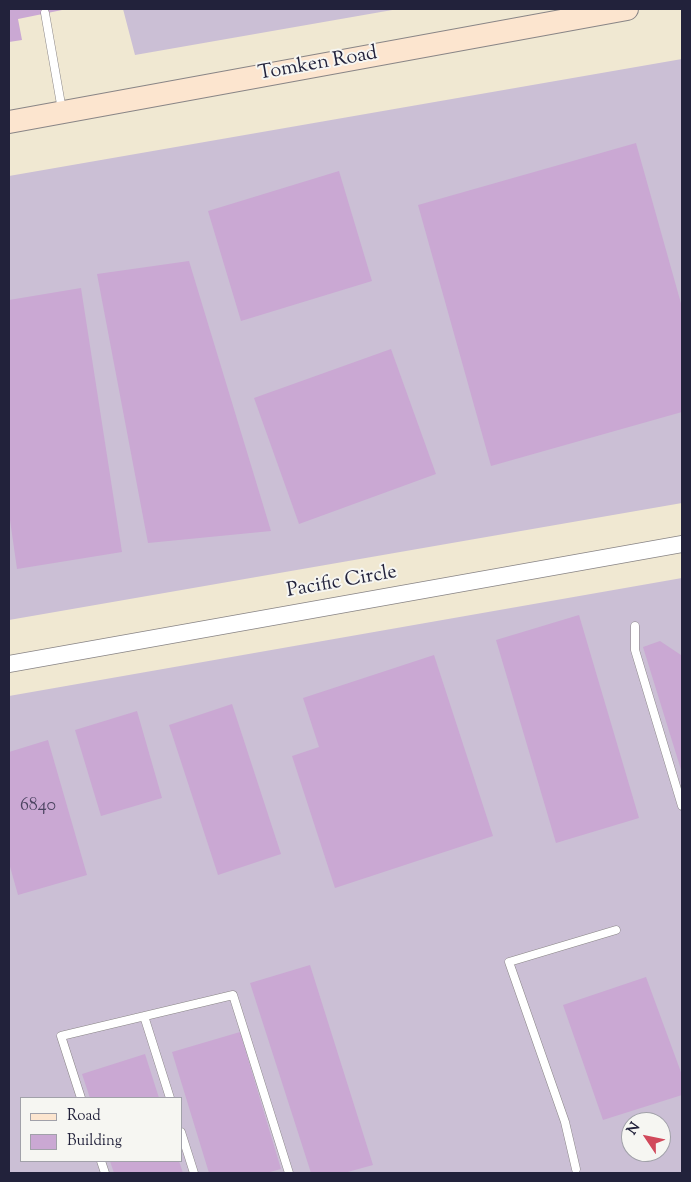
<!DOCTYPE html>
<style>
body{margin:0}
#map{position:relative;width:691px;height:1182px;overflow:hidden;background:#f0e8d2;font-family:"Sorts Mill Goudy",serif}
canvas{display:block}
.frame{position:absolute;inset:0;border:10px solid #22223b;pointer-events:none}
.legend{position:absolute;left:20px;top:1097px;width:162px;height:65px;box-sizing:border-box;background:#f6f6f2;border:1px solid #a1a1a9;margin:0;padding:6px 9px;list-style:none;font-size:15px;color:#22223b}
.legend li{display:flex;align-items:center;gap:10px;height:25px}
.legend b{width:25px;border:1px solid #a1a1a9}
.north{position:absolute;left:621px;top:1112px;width:50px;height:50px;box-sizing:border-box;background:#f6f6f2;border:1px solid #a1a1a9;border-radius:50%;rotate:304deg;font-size:14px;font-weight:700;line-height:20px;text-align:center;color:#22223b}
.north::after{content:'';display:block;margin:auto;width:18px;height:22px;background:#d1495b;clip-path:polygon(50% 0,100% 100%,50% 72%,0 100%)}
</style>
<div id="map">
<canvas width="691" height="1182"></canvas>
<div class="frame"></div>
<ul class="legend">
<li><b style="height:6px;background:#fce5cf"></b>Road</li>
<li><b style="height:14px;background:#caa8d3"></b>Building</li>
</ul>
<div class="north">N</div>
</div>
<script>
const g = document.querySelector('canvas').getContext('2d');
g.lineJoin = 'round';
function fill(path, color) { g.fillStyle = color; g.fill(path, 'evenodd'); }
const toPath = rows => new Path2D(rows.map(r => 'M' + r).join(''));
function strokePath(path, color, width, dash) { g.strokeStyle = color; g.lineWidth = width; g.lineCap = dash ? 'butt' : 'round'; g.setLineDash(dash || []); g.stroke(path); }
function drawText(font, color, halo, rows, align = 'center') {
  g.font = font + ' "Sorts Mill Goudy",serif'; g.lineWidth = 4; g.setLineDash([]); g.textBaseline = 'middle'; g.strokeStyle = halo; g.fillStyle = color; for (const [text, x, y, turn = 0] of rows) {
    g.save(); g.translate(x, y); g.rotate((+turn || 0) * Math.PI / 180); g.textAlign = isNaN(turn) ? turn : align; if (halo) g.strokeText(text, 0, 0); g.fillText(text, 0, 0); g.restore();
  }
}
fill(toPath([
 [123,9,398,9,135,55],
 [682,59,682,503,9,620,9,176],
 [682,578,682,1173,9,1173,9,696],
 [21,1098,181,1098,181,1161,21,1161],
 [631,1122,661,1122,661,1152,631,1152]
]), '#cbbfd5');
fill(toPath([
 [9,9,62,9,62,10,18,19,22,40,9,42],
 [636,143,682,307,682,412,491,466,418,205],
 [339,171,372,281,241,321,208,211],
 [189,261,271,531,148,543,97,274],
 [81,288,122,552,17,569,9,513,9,300],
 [391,349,436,474,299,524,254,398],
 [579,615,639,818,556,843,496,640],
 [660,641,681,655,682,654,682,773,643,647],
 [434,655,493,836,335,888,292,756,319,747,303,698],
 [232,704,281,854,218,875,169,725],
 [137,711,162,798,101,816,75,730],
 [48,740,87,875,18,895,9,863,9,752],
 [310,965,373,1165,344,1173,311,1173,250,983],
 [646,977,682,1075,682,1095,603,1120,563,1005],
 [240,1032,281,1169,266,1173,209,1173,172,1052],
 [145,1054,159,1098,90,1098,82,1074],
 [110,1161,179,1161,183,1173,114,1173]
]), '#caa8d3');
const service = toPath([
 [45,13,62,110],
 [635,626,635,650,682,806],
 [144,1016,170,1098],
 [81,1098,61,1036,233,995,289,1173],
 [181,1132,194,1173],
 [101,1161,105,1173],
 [576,1169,565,1122,509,962,616,930]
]);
const minor = toPath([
 [9,664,682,544]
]);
const secondary = toPath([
 [9,122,627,9]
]);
strokePath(service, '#898586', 9);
strokePath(minor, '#898586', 18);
strokePath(secondary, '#898586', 24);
strokePath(service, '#fff', 8);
strokePath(minor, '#fff', 16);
strokePath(secondary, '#fce5cf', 22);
drawText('18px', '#4c4461', null, [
 ["6840",38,807]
]);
drawText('20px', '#22223b', '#f6f6f2', [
 ["Tomken Road",318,65,-10],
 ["Pacific Circle",342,583,-10]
]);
</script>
